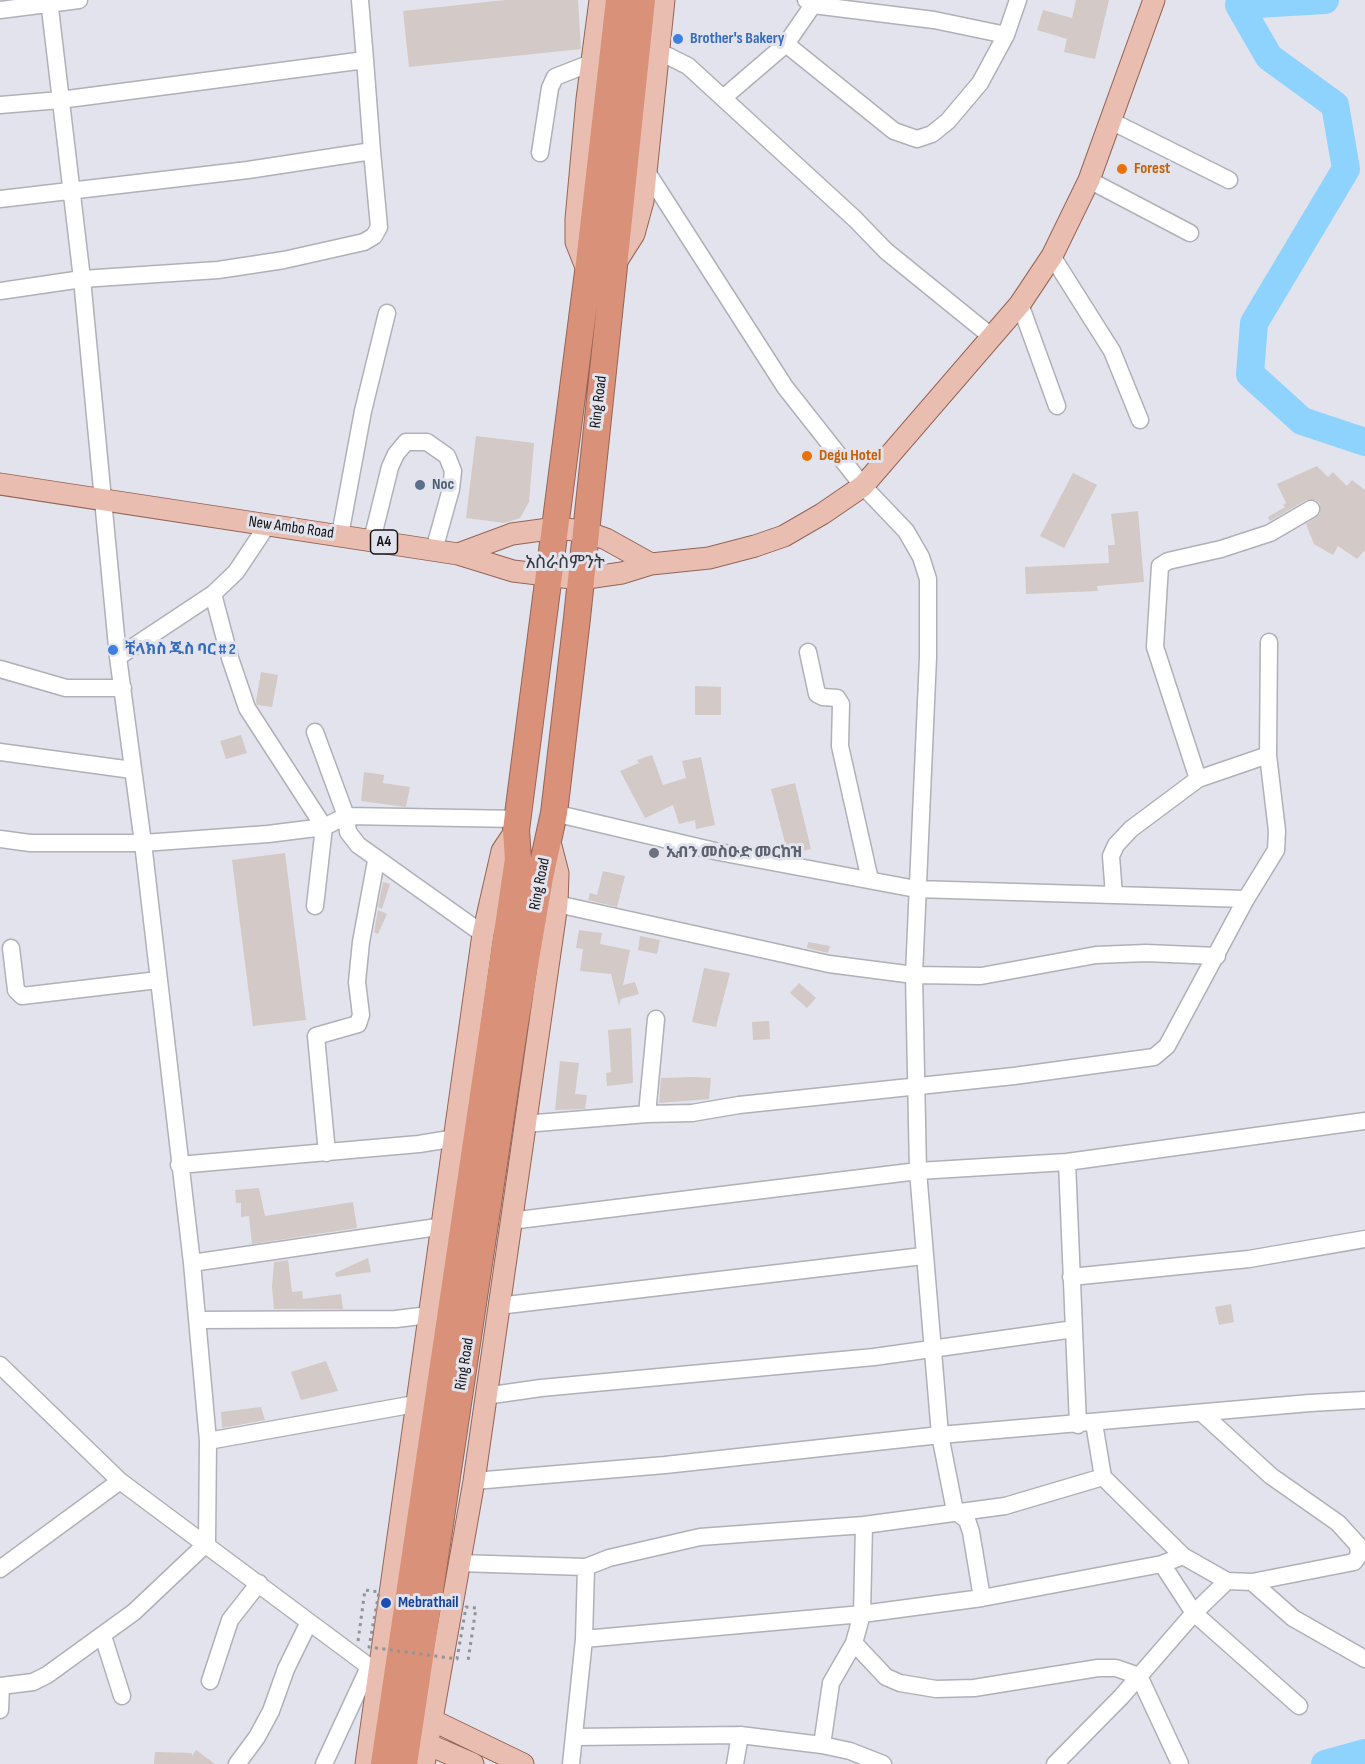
<!DOCTYPE html>
<meta charset="utf-8">
<style>
body{margin:0}
canvas{display:block;background:#e2e3ec}
</style>
<canvas width="1365" height="1764"></canvas>
<script>
const g = document.querySelector('canvas').getContext('2d');
g.lineJoin = 'round';
const toPath = rows => new Path2D(rows.map(r => 'M' + r).join(''));
function strokePath(path, color, width, dash) { g.strokeStyle = color; g.lineWidth = width; g.lineCap = dash ? 'butt' : 'round'; g.setLineDash(dash || []); g.stroke(path); }
function fill(path, color) { g.fillStyle = color; g.fill(path, 'evenodd'); }
function drawText(font, color, halo, rows, align = 'center') {
  g.font = font + ' "Sofia Sans Condensed","Noto Sans Ethiopic",sans-serif'; g.lineWidth = 6; g.setLineDash([]); g.textBaseline = 'middle'; g.strokeStyle = halo; g.fillStyle = color; for (const [text, x, y, turn = 0] of rows) {
    g.save(); g.translate(x, y); g.rotate((+turn || 0) * Math.PI / 180); g.textAlign = isNaN(turn) ? turn : align; if (halo) g.strokeText(text, 0, 0); g.fillText(text, 0, 0); g.restore();
  }
}
strokePath(toPath([
 [1325,0,1239,5,1269,57,1335,105,1346,169,1254,323,1250,374,1302,421,1365,442],
 [1325,1764,1365,1753]
]), '#8ed2fe', 28);
fill(toPath([
 [505,0,578,0,581,49,409,67,403,11],
 [1076,0,1109,0,1095,59,1064,52,1067,39,1037,30,1043,10,1072,18],
 [476,436,534,443,529,502,520,518,505,523,466,518],
 [1317,466,1328,477,1333,472,1347,486,1352,480,1365,490,1365,550,1357,559,1338,546,1333,555,1314,544,1306,524,1320,514,1320,504,1316,500,1306,500,1270,521,1268,517,1285,507,1283,505,1286,503,1277,484],
 [1073,473,1097,485,1064,548,1040,536],
 [1138,511,1144,582,1097,586,1098,591,1026,594,1025,567,1109,563,1108,545,1115,545,1111,514],
 [261,672,278,675,272,707,257,705,256,701],
 [695,686,721,687,721,715,695,715],
 [241,735,247,753,226,759,220,741],
 [652,755,663,785,686,778,682,761,701,757,715,825,696,829,695,820,679,824,673,805,645,818,620,771,639,763,637,760],
 [364,772,384,775,383,783,410,787,406,807,361,801],
 [795,783,811,849,788,854,771,789],
 [285,853,306,1020,253,1026,232,860],
 [603,871,625,876,617,907,588,900,590,893,597,895],
 [383,882,390,884,382,909,378,907],
 [378,910,387,914,378,934,374,932],
 [579,930,602,933,600,944,630,950,623,985,635,982,639,994,621,999,619,1006,611,974,580,971,583,949,576,948],
 [640,936,660,940,657,954,638,950],
 [808,942,830,946,828,953,807,948],
 [704,968,730,973,716,1027,692,1022],
 [799,983,816,998,807,1008,790,993],
 [769,1021,770,1039,753,1040,752,1022],
 [631,1028,633,1083,607,1086,606,1073,611,1072,608,1030],
 [560,1061,579,1063,575,1094,587,1095,585,1109,555,1110],
 [694,1077,711,1078,709,1099,659,1103,661,1078],
 [259,1188,265,1216,353,1202,357,1228,252,1244,249,1216,241,1217,241,1203,236,1203,235,1190],
 [368,1258,371,1272,336,1277,335,1273],
 [288,1260,292,1292,302,1291,303,1299,341,1294,343,1309,274,1309,272,1287,274,1262],
 [1231,1304,1234,1322,1219,1325,1215,1307],
 [326,1361,338,1391,301,1400,291,1372],
 [261,1407,265,1420,222,1428,221,1412],
 [196,1750,215,1764,154,1764,155,1752,192,1753,192,1756]
]), '#d3c9c6');
const minor = toPath([
 [49,0,82,279,118,657,143,843,268,834,324,827,346,816,519,819],
 [360,0,365,60],
 [806,0,813,5,786,44,894,131,917,139,932,134,948,121,980,83,1006,35,934,20,813,5],
 [0,10,79,0],
 [1006,35,1018,0],
 [658,51,688,66,855,219,886,251,992,337],
 [723,98,786,44],
 [0,105,60,100,365,60,372,151,248,170,0,199],
 [1111,121,1229,180],
 [540,153,550,88,555,77,591,63],
 [1089,180,1190,233],
 [1052,256,1112,351,1140,420],
 [0,291,82,279,218,270,284,260,364,242,374,236,379,227,372,151],
 [1020,304,1057,406],
 [340,535,363,411,387,313],
 [372,540,390,467,396,454,406,442,427,442,447,456,453,471,451,489,434,550],
 [213,594,230,658,247,708,324,827,315,906],
 [808,652,817,694,823,697,837,698,841,704,840,746,870,880],
 [118,657,213,594,236,572,268,524],
 [0,669,66,688,123,688],
 [315,732,346,816,348,832,358,845,483,934],
 [0,752,132,770],
 [1198,779,1155,647,1160,566,1168,561,1221,549,1270,533,1311,509],
 [554,813,719,852,916,889,1246,899],
 [0,839,30,843,143,843,192,1263,208,1441,207,1543,134,1612,47,1675,33,1682,1,1686,0,1710],
 [1114,895,1111,856,1116,845,1131,829,1198,779,1268,755],
 [557,904,829,964,914,975,981,976,1096,955,1146,953,1217,956],
 [11,948,16,990,22,996,158,980],
 [647,1114,656,1019],
 [524,1124,647,1114,692,1113,739,1105,1014,1076,1154,1057,1167,1046,1246,899,1276,850,1277,831,1268,755,1269,642],
 [327,1153,316,1036,358,1024,361,1015,357,982,361,942,376,861],
 [1067,1162,1078,1425],
 [179,1165,419,1144,456,1138],
 [510,1221,918,1171,1067,1162,1365,1121],
 [192,1263,444,1226],
 [1071,1277,1249,1259,1365,1239],
 [498,1306,923,1256],
 [198,1320,396,1319,429,1315],
 [0,1365,120,1481,379,1674],
 [485,1396,541,1388,874,1357,1074,1329],
 [1203,1414,1271,1476,1338,1523,1358,1545,1359,1555,1354,1562,1252,1582],
 [1094,1423,1103,1477,1183,1556,1227,1581,1252,1582,1293,1618,1365,1659],
 [208,1441,415,1404],
 [474,1481,665,1465,940,1435,1310,1403,1365,1400],
 [458,1563,586,1567,609,1558,700,1537,864,1525,1005,1506,1103,1477],
 [1162,1564,1194,1613,1299,1706],
 [0,1569,120,1481],
 [982,1598,1162,1564,1183,1556],
 [103,1636,122,1696],
 [584,1639,586,1567],
 [854,1643,886,1677,900,1683,936,1689,974,1688,1098,1668,1116,1668,1139,1676,1180,1764],
 [210,1681,230,1620,259,1583],
 [574,1737,740,1735,822,1745,850,1751,883,1764],
 [822,1745,831,1683,854,1643,862,1614,864,1525],
 [237,1764,257,1737,271,1711,286,1669,309,1622],
 [324,1764,369,1667],
 [571,1764,584,1639,862,1614,982,1598,971,1532,967,1520,955,1511,940,1435,918,1171,914,975,928,657,928,579,921,557,906,531,863,486,785,387,647,172],
 [735,1764,740,1735],
 [1055,1764,1121,1697,1194,1613,1227,1581]
]);
const major = toPath([
 [615,264,634,234,643,201,664,0],
 [588,272,576,242,576,219,587,99,600,0],
 [0,484,458,554,513,571,580,579,622,573,651,564,709,558,755,546,784,536,822,514,863,486,1020,304,1052,256,1089,180,1154,0],
 [458,554,512,534,556,528,584,531,606,539,651,564],
 [432,1720,523,1764],
 [427,1744,473,1764],
 [366,1764,483,934,502,851,516,830],
 [424,1764,474,1481,557,904,558,873,549,838]
]);
const highway = toPath([
 [384,1764,518,859,516,830,588,272,619,0],
 [404,1764,515,1023,540,877,554,813,577,618,642,0]
]);
strokePath(minor, '#afb0b9', 19);
strokePath(major, '#956557', 23);
strokePath(highway, '#956557', 28);
strokePath(minor, '#fff', 16);
strokePath(major, '#e9bdaf', 21);
strokePath(highway, '#da9179', 26);
strokePath(toPath([
 [358,1641,365,1590,379,1592,369,1647,457,1659,466,1607,476,1608,468,1661]
]), '#929399', 3, [3, 4.5]);
for (const [x, y, r, color] of [
 [678,39,6,"#3f7fe0"],
 [1122,169,6,"#e8710a"],
 [807,456,6,"#e8710a"],
 [420,485,6,"#5c6f8a"],
 [113,650,6,"#3f7fe0"],
 [654,853,6,"#6b7280"],
 [386,1603,6,"#1a4fb4"]
]) { const dot = new Path2D(); dot.arc(x, y, r, 0, 2 * Math.PI); g.fillStyle = color; g.fill(dot); strokePath(dot, '#e2e3ec', 2); }
for (const [x, y, w] of [
 [384,542,27]
]) { const box = new Path2D(); box.roundRect(x - w / 2, y - 12, w, 24, 4.5); g.fillStyle = '#e2e3ec'; g.fill(box); strokePath(box, '#141417', 1.5); }
drawText('bold 15px', '#141417', null, [
 ["A4",384,542]
]);
drawText('bold 16px', '#366cbe', '#e2e3ec', [
 ["Brother's Bakery",690,39],
 ["ቺላክስ ጁስ ባር # 2",125,650]
], 'left');
drawText('bold 16px', '#c56008', '#e2e3ec', [
 ["Forest",1134,169],
 ["Degu Hotel",819,456]
], 'left');
drawText('16px', '#141417', '#e2e3ec', [
 ["Ring Road",599,402,-83],
 ["New Ambo Road",291,528,8],
 ["Ring Road",540,884,-79],
 ["Ring Road",465,1364,-81]
]);
drawText('bold 16px', '#4e5e75', '#e2e3ec', [
 ["Noc",432,485]
], 'left');
drawText('bold 16px', '#5b616d', '#e2e3ec', [
 ["ኢብን መስዑድ መርከዝ",666,853]
], 'left');
drawText('bold 16px', '#164399', '#e2e3ec', [
 ["Mebrathail",398,1603]
], 'left');
drawText('18px', '#393940', '#e2e3ec', [
 ["አስራስምንት",565,563]
]);
</script>
